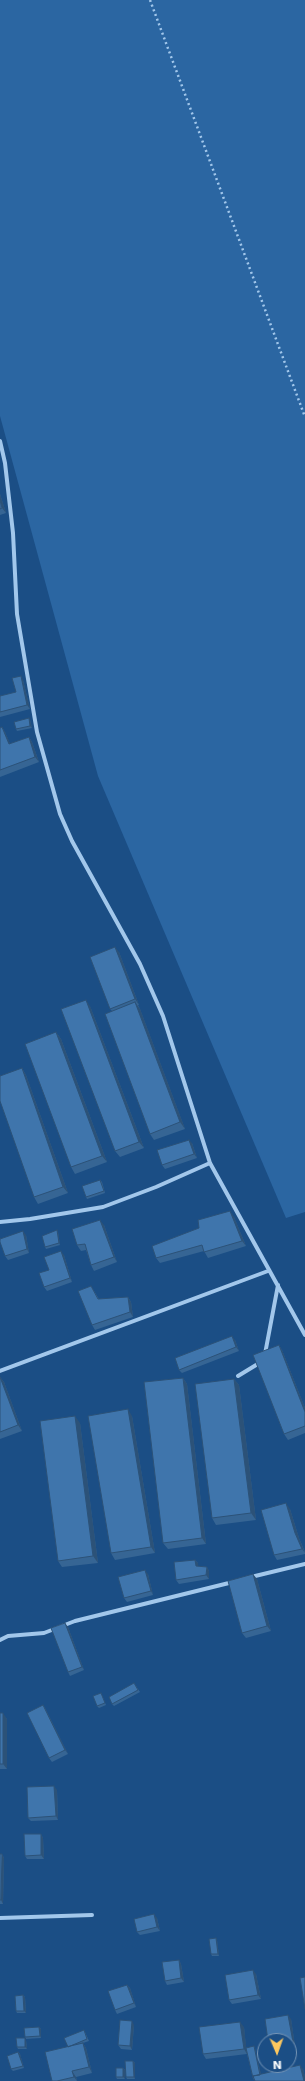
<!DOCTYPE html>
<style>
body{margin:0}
#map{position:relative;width:305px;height:2081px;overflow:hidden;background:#1b4e85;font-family:"DejaVu Sans",sans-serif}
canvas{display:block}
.north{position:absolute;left:257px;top:2033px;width:40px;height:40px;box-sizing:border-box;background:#1b4e85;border:1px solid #7695b6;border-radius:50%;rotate:178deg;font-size:11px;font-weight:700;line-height:16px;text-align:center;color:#fff}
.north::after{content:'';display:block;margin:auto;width:14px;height:18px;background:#fdc85f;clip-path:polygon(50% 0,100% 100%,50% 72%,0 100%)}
</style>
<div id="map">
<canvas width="305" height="2081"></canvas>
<div class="north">N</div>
</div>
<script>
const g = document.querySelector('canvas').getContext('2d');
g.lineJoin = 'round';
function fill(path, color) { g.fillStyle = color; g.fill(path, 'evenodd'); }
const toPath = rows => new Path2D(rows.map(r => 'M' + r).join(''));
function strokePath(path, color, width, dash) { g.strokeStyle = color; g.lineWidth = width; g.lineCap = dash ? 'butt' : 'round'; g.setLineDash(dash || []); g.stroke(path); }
fill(toPath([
 [0,0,305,0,305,1212,286,1218,98,776,0,416]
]), '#2b66a2');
strokePath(toPath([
 [150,0,305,417]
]), '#a2c7eb', 2.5, [2, 3]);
strokePath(toPath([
 [0,441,5,463,13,533,17,614,37,732,60,814,72,841,140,964,163,1016,210,1163,305,1335],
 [0,1222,30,1219,103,1207,156,1187,210,1163],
 [265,1354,278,1285],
 [0,1371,268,1271],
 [238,1376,261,1362],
 [251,1577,305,1564],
 [0,1640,8,1636,44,1633,75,1621,233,1582],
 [0,1918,92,1915]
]), '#a2c7eb', 4);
fill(toPath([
 [0,494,6,513,0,515],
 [23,680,30,709,0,717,0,696,16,692],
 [30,720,32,728,17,731,16,729],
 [2,727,5,732,10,744,29,737,32,742,39,762,0,777,0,728],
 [119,952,139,1005,138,1005,140,1009,185,1129,154,1140,150,1134,112,1011,110,1009],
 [90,1006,144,1148,120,1157,115,1151],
 [56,1032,61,1039,107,1162,75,1174,71,1167],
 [22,1068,26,1075,68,1193,38,1204,34,1197],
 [192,1143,197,1158,165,1169,162,1165],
 [100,1180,102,1182,105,1193,87,1199,86,1197],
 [234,1217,246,1246,208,1258,204,1251,160,1263,156,1258],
 [104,1225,117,1262,94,1271,91,1265,86,1250,81,1251,77,1245],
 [58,1232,60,1245,46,1249,45,1247],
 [26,1235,29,1253,8,1260,5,1256],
 [64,1255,72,1282,47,1291,44,1287,49,1270],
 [91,1286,99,1299,128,1297,131,1302,133,1317,95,1330,92,1325],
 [235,1340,239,1351,182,1373,179,1370],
 [279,1345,282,1350,305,1408,305,1433,288,1440,284,1434],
 [0,1377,4,1382,22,1431,0,1439],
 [183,1378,187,1384,206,1544,168,1549,163,1543],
 [234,1379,239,1385,256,1520,216,1525,212,1518],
 [132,1416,155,1553,115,1560,111,1553],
 [80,1423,98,1563,62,1567,58,1561],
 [290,1509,299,1538,305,1552,305,1554,277,1560,274,1555],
 [195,1560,198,1563,198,1566,207,1567,209,1571,209,1579,179,1584,176,1580],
 [148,1574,153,1595,127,1602,124,1598],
 [257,1579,271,1631,246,1638,242,1633],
 [68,1627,84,1670,70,1676,68,1672],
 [134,1683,140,1692,114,1706,112,1704],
 [101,1693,106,1705,99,1708,97,1706],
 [43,1705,45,1708,68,1754,52,1762,49,1758],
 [0,1713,7,1719,7,1769,0,1769],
 [57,1790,58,1820,31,1821,28,1818],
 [41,1834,43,1838,44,1859,27,1859,25,1856],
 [0,1854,2,1854,4,1858,3,1904,0,1904],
 [157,1918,160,1931,140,1935,137,1932],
 [217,1940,219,1956,212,1956,211,1954],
 [179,1960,181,1964,184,1982,167,1985,165,1981],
 [256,1974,261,1999,232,2004,229,2000],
 [127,1985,130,1988,136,2007,117,2014,115,2010],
 [23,1995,25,1997,26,2013,17,2013,16,2011],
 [291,2019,295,2046,289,2047,289,2041],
 [134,2025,132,2050,121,2049,118,2045],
 [39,2027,41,2029,41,2038,26,2039,25,2037],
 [244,2027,246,2048,254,2046,255,2048,261,2075,303,2069,305,2077,305,2081,254,2080,253,2078,247,2054,206,2059,203,2054],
 [85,2032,89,2041,83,2043,86,2048,92,2073,76,2077,77,2081,52,2081,67,2047],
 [26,2040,27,2049,18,2049,17,2047],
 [18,2052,20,2054,24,2068,13,2071,11,2069],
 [133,2061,135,2063,135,2079,127,2079,126,2077],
 [123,2068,125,2070,125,2079,117,2079,116,2077]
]), '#366594');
fill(toPath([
 [0,494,6,513,2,508,0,500],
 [21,676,23,680,30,709,27,705],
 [29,718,30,720,32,728,30,726],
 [2,727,5,732,13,750,9,744],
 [29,737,32,742,39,762,35,757],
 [115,947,119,952,139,1005,135,999],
 [86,1000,90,1006,144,1148,139,1142],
 [135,1002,140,1009,185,1129,180,1122],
 [56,1032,61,1039,107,1162,102,1156],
 [22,1068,26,1075,68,1193,63,1187],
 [189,1140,192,1143,197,1158,194,1154],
 [230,1211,234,1217,246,1246,242,1241],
 [100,1220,104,1225,117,1262,114,1257],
 [57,1230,58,1232,60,1245,59,1243],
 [23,1231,26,1235,29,1253,27,1249],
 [61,1251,64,1255,72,1282,70,1278],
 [128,1297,131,1302,133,1317,130,1312],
 [232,1336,235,1340,239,1351,236,1347],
 [279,1345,282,1350,305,1408,305,1412],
 [0,1377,4,1382,22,1431,18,1425],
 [183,1378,187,1384,206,1544,202,1538],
 [234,1379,239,1385,256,1520,251,1513],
 [128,1409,132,1416,155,1553,151,1547],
 [75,1416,80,1423,98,1563,93,1556],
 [286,1503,290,1509,299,1538,305,1553,302,1549,295,1533],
 [195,1560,198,1563,199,1570,196,1566],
 [207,1567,209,1571,209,1579,206,1575],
 [145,1570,148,1574,153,1595,151,1591],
 [253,1574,257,1579,271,1631,267,1626],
 [65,1623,68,1627,84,1670,82,1667],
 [43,1705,45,1708,68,1754,65,1750],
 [3,1713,7,1719,7,1769,3,1764],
 [54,1786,57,1790,58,1820,56,1816],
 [41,1834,43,1838,44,1859,41,1855],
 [2,1854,4,1858,3,1904,1,1900],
 [154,1914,157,1918,160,1931,157,1927],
 [216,1938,217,1940,219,1956,218,1954],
 [179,1960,181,1964,184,1982,181,1978],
 [253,1970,256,1974,261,1999,258,1995],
 [127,1985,130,1988,136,2007,134,2003],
 [23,1995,25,1997,26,2013,24,2011],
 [288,2015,291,2019,295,2046,293,2042],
 [132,2021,134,2025,132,2050,130,2046],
 [240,2022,244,2027,247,2054,244,2049],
 [39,2027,41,2029,41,2038,40,2036],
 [25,2038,26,2040,27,2049,25,2047],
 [83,2043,86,2048,92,2073,89,2067],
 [254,2046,255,2048,262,2078,261,2076],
 [18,2052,20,2054,24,2068,23,2066],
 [133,2061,135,2063,135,2079,134,2077],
 [300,2065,303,2069,305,2077,305,2081,304,2081],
 [123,2068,125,2070,125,2079,123,2077],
 [72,2071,76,2077,77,2081,74,2077]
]), '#2c5278');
const building = toPath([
 [0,500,2,508,0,509,0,500],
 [21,676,27,705,0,712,0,696,16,692,12,678,21,676],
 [29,718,30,726,16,729,14,722,29,718],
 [2,727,9,744,29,737,35,757,0,770,0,728,2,727],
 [115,947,135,999,110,1009,90,957,115,947],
 [86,1000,139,1142,115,1151,61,1009,86,1000],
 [135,1002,180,1122,150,1134,105,1014,135,1002],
 [56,1032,102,1156,71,1167,25,1044,56,1032],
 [22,1068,63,1187,34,1197,0,1101,0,1076,22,1068],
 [189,1140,194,1154,162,1165,157,1150,189,1140],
 [100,1180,104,1191,86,1197,82,1186,100,1180],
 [230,1211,242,1241,204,1252,202,1245,156,1258,152,1246,199,1228,198,1220,230,1211],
 [100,1220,114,1257,91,1265,85,1244,77,1245,72,1229,100,1220],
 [57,1230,59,1243,45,1247,42,1236,57,1230],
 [23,1231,27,1249,5,1256,0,1242,0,1239,23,1231],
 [61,1251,70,1278,44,1287,39,1273,49,1270,44,1257,61,1251],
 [91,1286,98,1299,128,1297,130,1312,92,1325,78,1291,91,1286],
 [232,1336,236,1347,179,1370,175,1358,232,1336],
 [279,1345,305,1412,305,1426,284,1434,253,1355,279,1345],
 [0,1377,18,1425,0,1432,0,1377],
 [183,1378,202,1538,163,1543,144,1382,183,1378],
 [234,1379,251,1513,212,1518,195,1384,234,1379],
 [128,1409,151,1547,111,1553,88,1416,128,1409],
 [75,1416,93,1556,58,1561,40,1421,75,1416],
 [286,1503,295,1533,302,1549,274,1555,261,1510,286,1503],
 [195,1560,196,1566,207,1567,206,1575,176,1580,174,1562,195,1560],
 [145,1570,151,1591,124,1598,118,1577,145,1570],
 [253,1574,267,1626,242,1633,228,1581,253,1574],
 [65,1623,82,1667,68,1672,51,1628,65,1623],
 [134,1683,138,1690,112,1704,109,1697,134,1683],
 [101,1693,105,1703,97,1706,93,1696,101,1693],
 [43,1705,65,1750,49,1758,27,1713,43,1705],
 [0,1713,3,1713,3,1764,0,1764,0,1713],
 [54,1786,56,1816,28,1818,27,1787,54,1786],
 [24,1834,41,1834,41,1855,25,1856,24,1834],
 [0,1854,2,1854,1,1900,0,1900,0,1854],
 [154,1914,157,1927,137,1932,134,1919,154,1914],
 [216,1938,218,1954,211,1954,209,1939,216,1938],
 [179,1960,181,1978,165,1981,162,1962,179,1960],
 [253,1970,258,1995,229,2000,225,1975,253,1970],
 [305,1977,305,2009,300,1978,305,1977],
 [127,1985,134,2003,115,2010,108,1991,127,1985],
 [23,1995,24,2011,16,2011,15,1996,23,1995],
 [288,2015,293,2042,289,2043,289,2041,268,2041,265,2019,288,2015],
 [120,2020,132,2021,130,2046,118,2045,120,2020],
 [240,2022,244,2049,203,2054,199,2027,240,2022],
 [39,2027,40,2036,25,2037,24,2028,39,2027],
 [84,2030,87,2039,68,2047,64,2038,84,2030],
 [16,2038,25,2038,25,2047,17,2047,16,2038],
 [83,2043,89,2067,72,2071,74,2077,57,2081,52,2081,45,2052,83,2043],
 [254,2046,260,2075,253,2076,254,2077,253,2078,246,2048,254,2046],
 [18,2052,23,2066,11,2069,7,2056,18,2052],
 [125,2061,133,2061,134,2077,126,2077,125,2061],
 [300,2065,304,2081,255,2081,253,2076,300,2065],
 [116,2068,123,2068,123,2077,116,2077,116,2068]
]);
fill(building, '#3f75ac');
strokePath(building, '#2c5278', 1);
</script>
